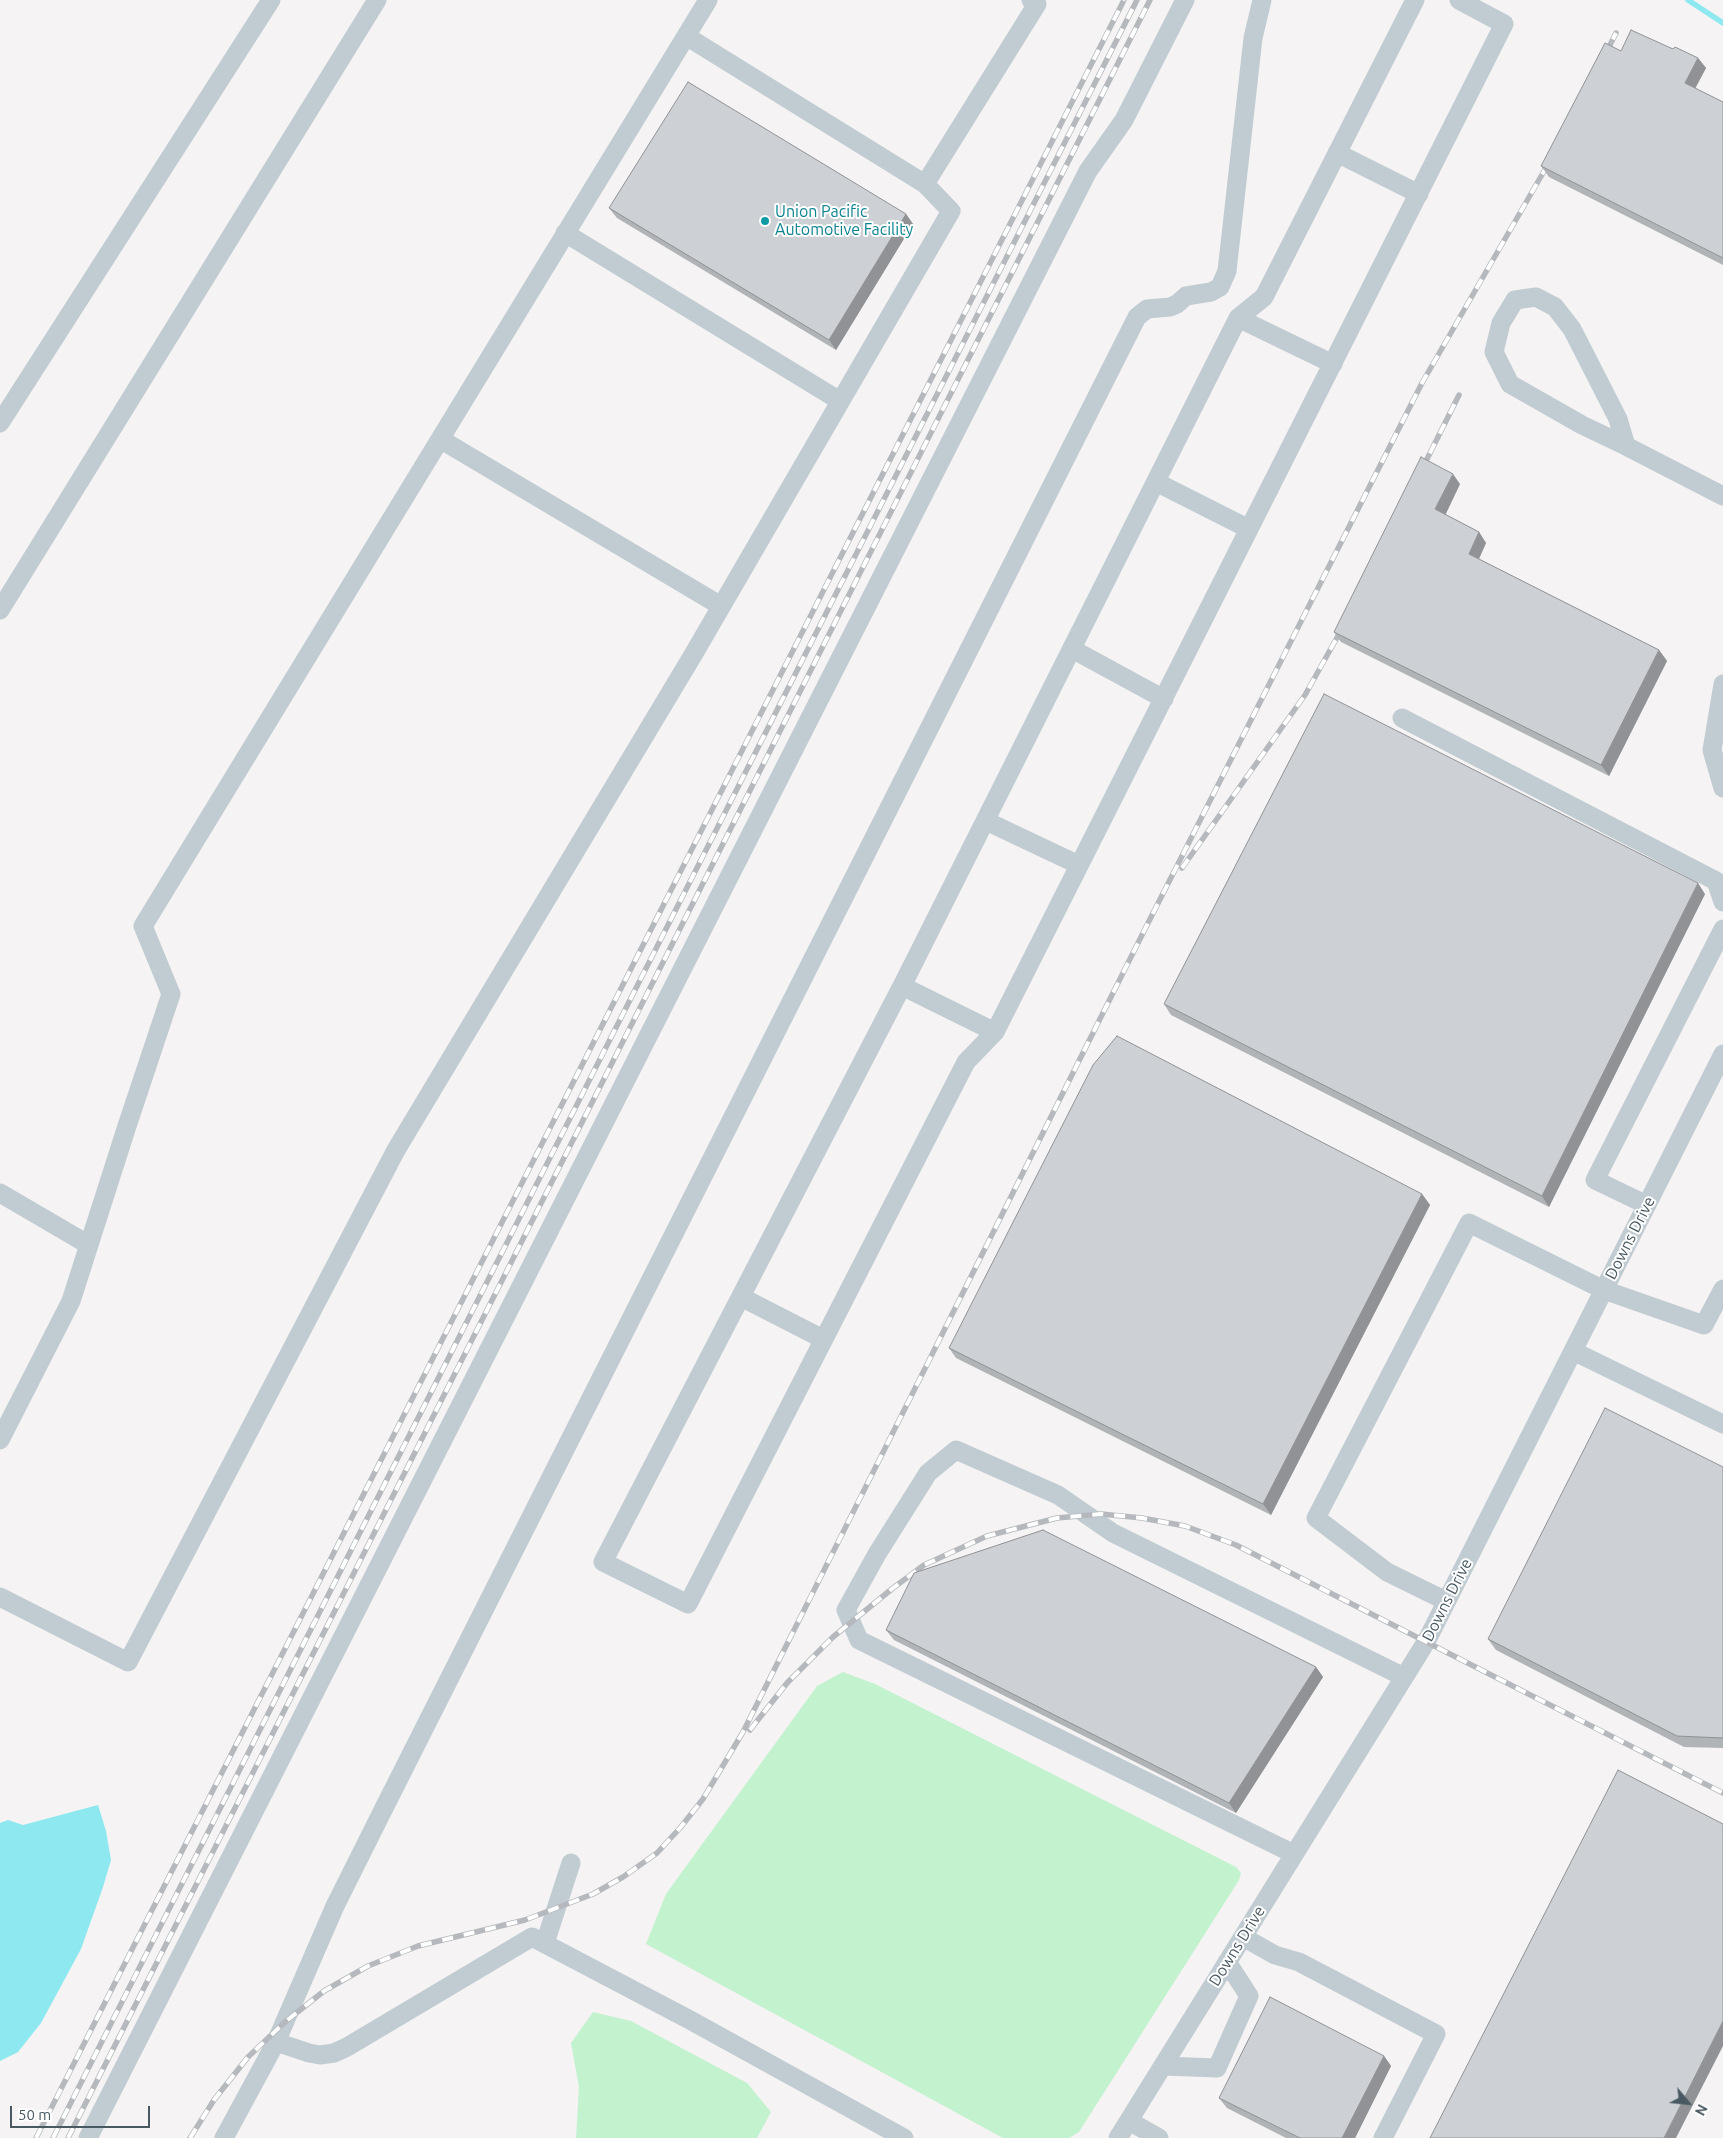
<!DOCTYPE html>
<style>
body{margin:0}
#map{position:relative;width:1723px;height:2138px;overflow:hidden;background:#f5f3f3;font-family:Ubuntu,sans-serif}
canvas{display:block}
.north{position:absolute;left:1663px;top:2078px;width:50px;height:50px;-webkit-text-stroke:4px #fff;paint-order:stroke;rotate:118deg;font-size:14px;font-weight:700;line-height:20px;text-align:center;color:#495962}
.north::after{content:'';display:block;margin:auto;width:18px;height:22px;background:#495962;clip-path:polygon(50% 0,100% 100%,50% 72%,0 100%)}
.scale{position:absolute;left:10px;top:2106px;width:140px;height:22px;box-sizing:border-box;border:2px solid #495962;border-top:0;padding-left:6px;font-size:15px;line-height:18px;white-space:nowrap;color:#495962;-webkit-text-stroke:4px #fff;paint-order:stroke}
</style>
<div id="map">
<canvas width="1723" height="2138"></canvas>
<div class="north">N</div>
<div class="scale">50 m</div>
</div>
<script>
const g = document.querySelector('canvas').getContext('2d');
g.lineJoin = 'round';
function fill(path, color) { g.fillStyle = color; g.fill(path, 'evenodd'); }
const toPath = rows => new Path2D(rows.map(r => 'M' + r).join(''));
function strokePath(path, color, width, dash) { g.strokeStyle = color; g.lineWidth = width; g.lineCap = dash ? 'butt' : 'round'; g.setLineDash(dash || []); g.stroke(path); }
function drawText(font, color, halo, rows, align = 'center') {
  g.font = font + ' Ubuntu,sans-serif'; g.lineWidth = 4; g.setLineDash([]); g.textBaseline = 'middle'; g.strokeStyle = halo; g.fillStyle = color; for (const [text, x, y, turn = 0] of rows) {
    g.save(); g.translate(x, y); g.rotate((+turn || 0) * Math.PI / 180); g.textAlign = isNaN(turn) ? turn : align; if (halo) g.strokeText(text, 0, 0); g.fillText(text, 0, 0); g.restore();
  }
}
fill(toPath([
 [843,1672,875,1684,1236,1867,1241,1873,1239,1880,1079,2132,1069,2138,1003,2138,646,1944,666,1894,817,1686],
 [593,2012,631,2021,747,2083,771,2112,757,2138,576,2138,579,2087,571,2043]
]), '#c2f2ce');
fill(toPath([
 [98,1805,106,1831,111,1860,103,1887,81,1949,41,2023,18,2052,0,2061,0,1823,8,1820,23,1825]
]), '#8ee8f0');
strokePath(toPath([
 [1688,0,1723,23]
]), '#8ee8f0', 5.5);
strokePath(toPath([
 [686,36,925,184,1037,4,1031,0],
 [1337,153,1419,194],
 [565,233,840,401],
 [1238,318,1333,364],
 [0,423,271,0],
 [440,439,721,606],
 [1626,446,1618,419,1572,329,1555,307,1536,297,1515,300,1501,323,1494,352,1510,384,1582,425,1626,446,1723,496],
 [1156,482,1249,529],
 [0,610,377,0],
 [1072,649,1164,699],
 [1723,684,1712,750,1723,788],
 [1402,718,1716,881,1723,902],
 [986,821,1079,865],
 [902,986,1238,318,1264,297,1415,0],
 [995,1032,902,986,603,1562,688,1604,966,1062,995,1032,1504,24,1459,0],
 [0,1193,89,1245],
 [1647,1205,1595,1180,1723,929],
 [741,1297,823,1339],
 [1573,1351,1723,1424],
 [0,1440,71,1301,127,1126,171,994,143,926,708,0],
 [0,1597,128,1662,396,1150,693,655,951,211,925,184],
 [1446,1601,1387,1572,1316,1518,1469,1223,1604,1290,1704,1325,1723,1289],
 [1294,1854,859,1640,846,1610,877,1554,928,1473,956,1450,1058,1495,1113,1533,1404,1677],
 [1243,1937,1275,1955,1299,1962,1436,2034,1383,2138],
 [545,1943,571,1863],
 [276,2042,335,1906,384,1808,1137,317,1147,309,1170,307,1177,304,1186,296,1211,292,1220,287,1227,271,1253,38,1262,0],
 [1163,2066,1217,2068,1249,1996,1227,1962],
 [1129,2121,1159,2138],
 [88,2138,1088,171,1124,120,1185,0],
 [224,2138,276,2042,309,2053,320,2055,334,2053,347,2047,532,1937,690,2020,904,2138],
 [1118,2138,1426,1642,1723,1054]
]), '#c1ccd2', 19);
const rail = toPath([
 [1603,59,1616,33],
 [1420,473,1459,395],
 [1182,868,1305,695,1344,625],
 [750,1730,787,1683,833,1637,893,1588,924,1565,987,1536,1057,1518,1101,1514,1142,1518,1185,1526,1236,1545,1723,1793],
 [36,2138,1124,0],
 [53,2138,1137,0],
 [68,2138,1150,0],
 [190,2138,214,2100,248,2057,285,2022,324,1991,368,1966,418,1946,525,1920,593,1894,623,1877,657,1853,680,1828,703,1799,743,1732,1147,925,1422,383,1551,159]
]);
strokePath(rail, '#b5b9bd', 5.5);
strokePath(rail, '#fff', 4, [11]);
fill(toPath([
 [1673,49,1698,58,1706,68,1695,89,1723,102,1723,265,1549,177,1541,166,1621,51],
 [609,208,906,214,913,224,836,350,617,218],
 [1460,484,1445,514,1479,532,1486,543,1479,559,1659,650,1667,661,1609,776,1341,642,1334,632],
 [1705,894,1549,1207,1171,1015,1164,1004],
 [1422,1194,1430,1205,1271,1515,956,1358,949,1348],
 [1723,1467,1723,1748,1684,1747,1496,1650,1488,1639],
 [886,1630,1316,1667,1323,1677,1236,1813,894,1640],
 [1384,2056,1391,2066,1355,2138,1286,2138,1227,2108,1219,2098]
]), '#b0b4b7');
fill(toPath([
 [1698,58,1706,68,1692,94,1685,83],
 [906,214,913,224,836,350,829,340],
 [1453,474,1460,484,1443,520,1435,509],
 [1479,532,1486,543,1476,565,1469,554],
 [1659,650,1667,661,1609,776,1601,765],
 [1698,883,1705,894,1549,1207,1542,1196],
 [1422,1194,1430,1205,1271,1515,1263,1504],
 [1316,1667,1323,1677,1236,1813,1229,1803],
 [1723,2021,1723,2046,1676,2138,1664,2138],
 [1384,2056,1391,2066,1355,2138,1342,2138]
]), '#909295');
const building = toPath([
 [1631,30,1673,49,1675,47,1698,58,1685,83,1723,102,1723,258,1541,166,1605,43,1621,51,1631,30],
 [688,82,906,214,829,340,609,208,688,82],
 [1421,457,1453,474,1435,509,1479,532,1469,554,1659,650,1601,765,1334,632,1421,457],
 [1324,694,1698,883,1542,1196,1164,1004,1324,694],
 [1117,1036,1422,1194,1263,1504,949,1348,1093,1065,1117,1036],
 [1605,1408,1723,1467,1723,1738,1677,1736,1488,1639,1605,1408],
 [1043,1530,1316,1667,1229,1803,886,1630,914,1573,1043,1530],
 [1618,1770,1723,1824,1723,2021,1664,2138,1430,2138,1618,1770],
 [1270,1997,1384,2056,1342,2138,1300,2138,1219,2098,1270,1997]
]);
fill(building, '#cdd1d5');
strokePath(building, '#909295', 1);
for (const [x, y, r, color] of [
 [765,221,5,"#0f9aa8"]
]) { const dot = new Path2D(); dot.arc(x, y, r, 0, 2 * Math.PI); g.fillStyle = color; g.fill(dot); strokePath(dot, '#fff', 2); }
drawText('16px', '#0d838f', '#fff', [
 ["Union Pacific",775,212],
 ["Automotive Facility",775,230]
], 'left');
drawText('16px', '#495962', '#fff', [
 ["Downs Drive",1630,1238,-63],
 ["Downs Drive",1447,1600,-63],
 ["Downs Drive",1237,1946,-58]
]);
</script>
